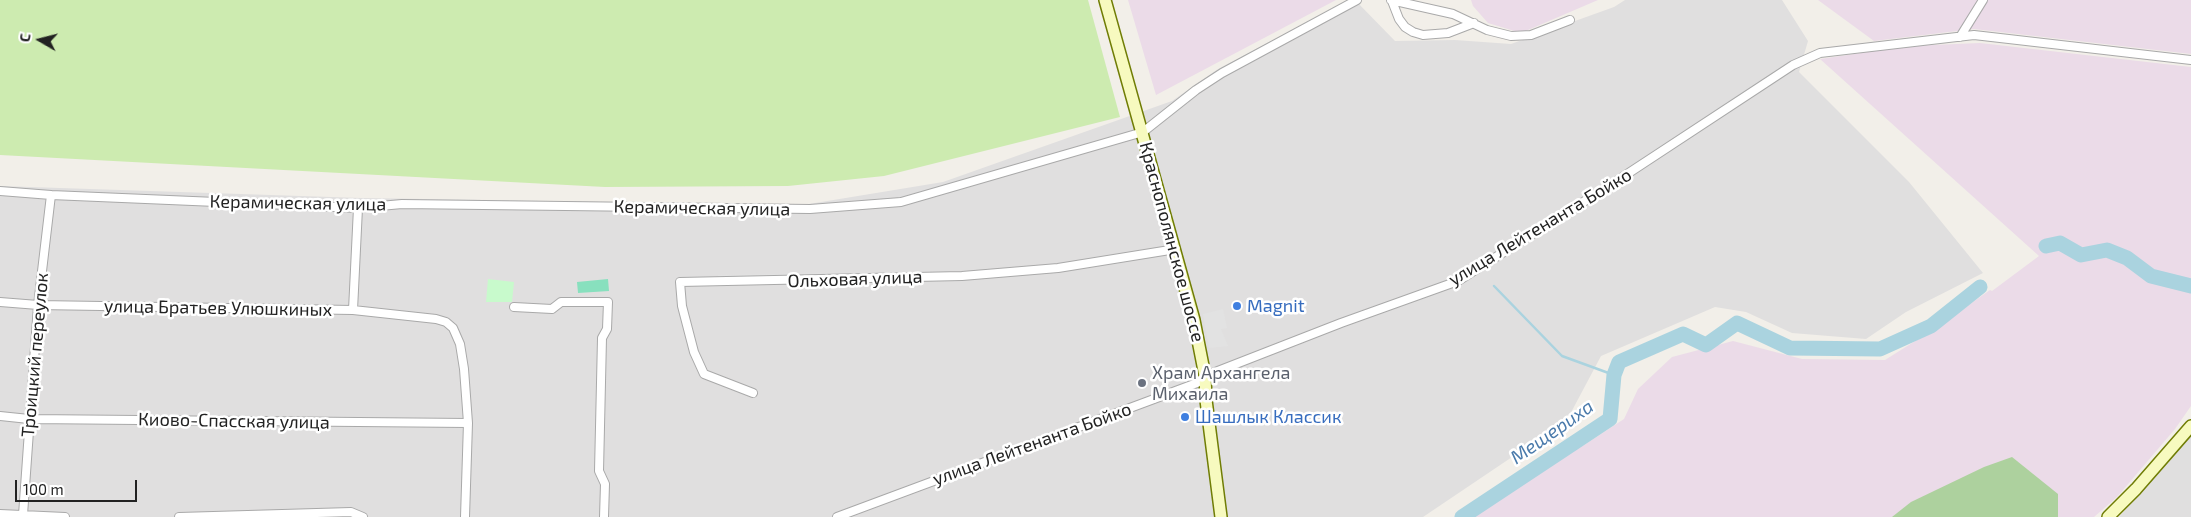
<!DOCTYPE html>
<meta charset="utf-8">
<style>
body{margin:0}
#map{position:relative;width:2191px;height:517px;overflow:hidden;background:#f2efe9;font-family:"Exo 2",sans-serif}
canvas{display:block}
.north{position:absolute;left:15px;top:15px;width:50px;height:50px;-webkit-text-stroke:4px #fff;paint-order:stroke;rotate:278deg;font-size:14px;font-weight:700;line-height:20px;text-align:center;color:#222}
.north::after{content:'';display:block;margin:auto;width:18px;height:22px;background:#222;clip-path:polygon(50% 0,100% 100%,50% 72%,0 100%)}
.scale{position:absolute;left:15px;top:480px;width:122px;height:22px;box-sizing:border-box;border:2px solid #222;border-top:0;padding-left:6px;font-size:15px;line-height:18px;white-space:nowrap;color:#222;-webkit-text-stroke:4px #fff;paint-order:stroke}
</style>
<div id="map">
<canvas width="2191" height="517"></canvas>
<div class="north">С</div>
<div class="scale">100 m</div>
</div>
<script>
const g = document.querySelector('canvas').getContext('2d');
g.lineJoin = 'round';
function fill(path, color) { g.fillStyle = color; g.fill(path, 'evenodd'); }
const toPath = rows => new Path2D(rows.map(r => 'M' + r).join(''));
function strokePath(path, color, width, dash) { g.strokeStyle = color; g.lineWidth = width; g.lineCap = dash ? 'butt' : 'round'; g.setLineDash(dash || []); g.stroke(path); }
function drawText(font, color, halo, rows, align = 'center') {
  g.font = font + ' "Exo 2",sans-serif'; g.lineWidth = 5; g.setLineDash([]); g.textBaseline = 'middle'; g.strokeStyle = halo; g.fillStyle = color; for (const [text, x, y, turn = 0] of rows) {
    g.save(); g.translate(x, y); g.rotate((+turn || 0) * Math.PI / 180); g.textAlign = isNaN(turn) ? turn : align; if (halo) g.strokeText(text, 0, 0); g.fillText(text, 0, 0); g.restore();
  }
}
fill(toPath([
 [1349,0,1355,0,1395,41,1455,40,1511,44,1614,7,1625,0,1782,0,1808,41,1799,72,1909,182,1983,273,1906,312,1866,339,1792,333,1746,312,1715,307,1601,356,1567,420,1423,517,0,517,0,186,361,198,803,205,943,182,1172,101,1218,69],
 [2191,436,2191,517,2119,517]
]), '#e0dfdf');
fill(toPath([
 [1128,0,1336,0,1156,95],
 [1471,0,1598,0,1521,33,1488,23,1473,6],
 [1818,0,2191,0,2191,54,1974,29,1874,41],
 [1980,43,2191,67,2191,406,2175,429,2117,497,2094,517,1461,517,1480,503,1584,445,1624,419,1638,389,1672,357,1733,341,1802,359,1885,360,1936,328,1990,290,1992,291,2039,256,1820,59,1909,46]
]), '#ebdbe8');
fill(toPath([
 [0,0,1088,0,1120,117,884,176,788,186,605,187,0,155]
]), '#cdebb0');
fill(toPath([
 [2012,457,2058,494,2058,517,1892,517,1911,502,1984,467]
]), '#add19e');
fill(toPath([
 [488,279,514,282,512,302,486,302]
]), '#c8facc');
fill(toPath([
 [608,279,609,291,578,293,577,282]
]), '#88e0be');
fill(toPath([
 [827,273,827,277,718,279,718,275],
 [1223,309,1227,328,1221,329,1228,346,1209,348,1203,314]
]), '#e2e2e2');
strokePath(toPath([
 [1494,286,1562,356,1614,375]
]), '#aad3df', 2.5);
strokePath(toPath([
 [2046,246,2060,243,2081,255,2107,250,2127,258,2151,276,2191,286],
 [1462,517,1610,419,1614,375,1619,362,1683,334,1706,345,1737,323,1790,348,1880,349,1931,326,1980,287]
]), '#aad3df', 15);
const minor = toPath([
 [1391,0,1453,14,1487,30,1511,36,1531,35,1570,20],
 [1392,1,1399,19,1405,27,1413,32,1423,35,1448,33,1474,23],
 [1960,37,1983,0],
 [0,191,51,195,358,208,402,204,810,209,901,202,1143,132,1196,90,1222,73,1357,0],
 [0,302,38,305,353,310,436,319,446,322,453,328,460,344,464,369,468,423,465,517],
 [514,307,552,309,561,302,608,302,607,329,602,338,599,471,605,484,604,517],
 [353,310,358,208],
 [753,393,704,374,694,352,682,306,680,282,962,276,1058,268,1176,249],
 [0,416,29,419,468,423],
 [0,514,65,517],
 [23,515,38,305,51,195],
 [179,517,351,512,363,517],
 [837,517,1197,383,1205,376,1341,323,1458,281,1615,182,1793,65,1820,53,1974,35,2191,60]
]);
const secondary = toPath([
 [1105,0,1194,320,1205,376,1206,400,1221,517],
 [2108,517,2136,489,2191,426]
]);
strokePath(minor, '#a9a9a9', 10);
strokePath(secondary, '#707d05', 14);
strokePath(minor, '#fff', 8);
strokePath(secondary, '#f7fabf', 11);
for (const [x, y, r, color] of [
 [1237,306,5,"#3f7fe0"],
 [1142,383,5,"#6b7280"],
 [1185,417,5,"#3f7fe0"]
]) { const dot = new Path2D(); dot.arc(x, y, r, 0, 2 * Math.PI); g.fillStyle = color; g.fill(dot); strokePath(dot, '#fff', 2); }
drawText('18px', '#222', '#fff', [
 ["Керамическая улица",298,203,1],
 ["Керамическая улица",702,208,1],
 ["улица Лейтенанта Бойко",1540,227,-31],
 ["Краснополянское шоссе",1172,242,75],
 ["Ольховая улица",855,279,-2],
 ["улица Братьев Улюшкиных",218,308,1],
 ["Троицкий переулок",35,355,-85],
 ["Киово-Спасская улица",234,421,1],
 ["улица Лейтенанта Бойко",1032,444,-20]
]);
drawText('18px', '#366cbe', '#fff', [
 ["Magnit",1247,306],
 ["Шашлык Классик",1195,417]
], 'left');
drawText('18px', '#5b616d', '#fff', [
 ["Храм Архангела",1152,373],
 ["Михаила",1152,394]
], 'left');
drawText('italic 19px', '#4a7aab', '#fff', [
 ["Мещериха",1552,432,-35]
]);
</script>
